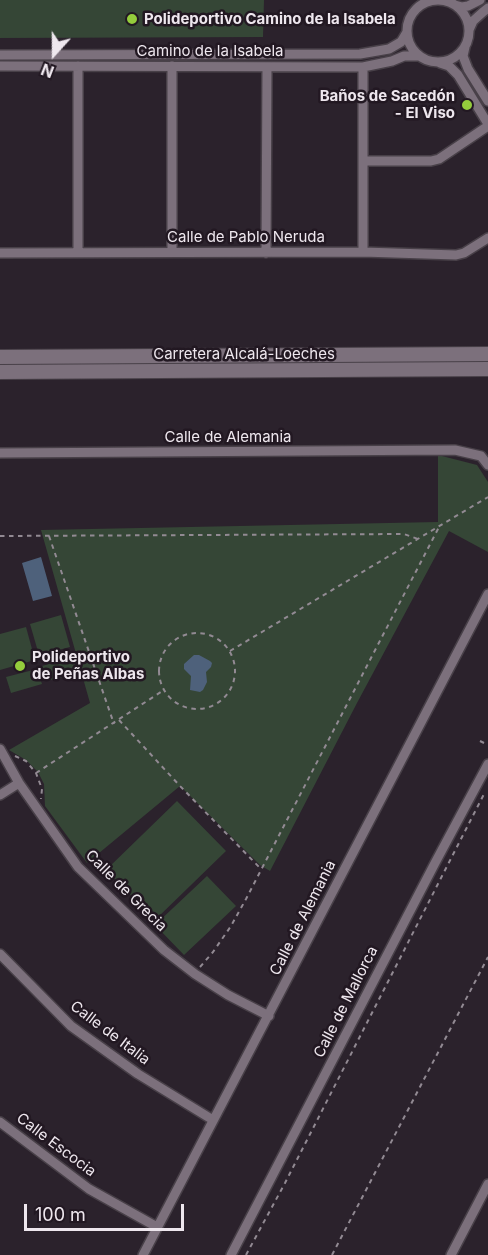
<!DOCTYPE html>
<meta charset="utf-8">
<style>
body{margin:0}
#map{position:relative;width:488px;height:1255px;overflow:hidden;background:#2b222c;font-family:Inter,sans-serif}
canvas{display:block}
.north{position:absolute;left:24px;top:24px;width:60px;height:60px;-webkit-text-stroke:4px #221822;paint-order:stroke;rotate:201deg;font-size:16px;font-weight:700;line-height:24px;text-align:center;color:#eee7ee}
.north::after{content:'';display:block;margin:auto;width:21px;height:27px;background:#eee7ee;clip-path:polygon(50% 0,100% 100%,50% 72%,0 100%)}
.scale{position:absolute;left:24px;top:1204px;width:160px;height:27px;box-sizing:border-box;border:3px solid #eee7ee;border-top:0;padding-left:8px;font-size:18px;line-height:21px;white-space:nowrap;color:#eee7ee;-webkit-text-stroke:4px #221822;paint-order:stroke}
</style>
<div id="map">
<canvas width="488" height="1255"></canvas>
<div class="north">N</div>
<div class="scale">100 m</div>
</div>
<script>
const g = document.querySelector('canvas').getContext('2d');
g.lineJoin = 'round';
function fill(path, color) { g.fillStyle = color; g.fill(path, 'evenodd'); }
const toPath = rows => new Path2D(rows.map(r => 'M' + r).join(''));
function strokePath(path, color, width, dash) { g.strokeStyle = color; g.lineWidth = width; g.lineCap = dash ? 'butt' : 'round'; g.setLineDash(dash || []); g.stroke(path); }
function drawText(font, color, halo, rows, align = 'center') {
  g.font = font + ' Inter,sans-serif'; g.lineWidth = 5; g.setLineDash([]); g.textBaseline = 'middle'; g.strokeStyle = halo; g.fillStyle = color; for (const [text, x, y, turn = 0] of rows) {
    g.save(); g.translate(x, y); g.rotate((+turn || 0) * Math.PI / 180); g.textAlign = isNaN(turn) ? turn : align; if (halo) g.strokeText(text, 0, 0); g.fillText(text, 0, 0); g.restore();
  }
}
fill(toPath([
 [0,0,264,0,263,37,0,38],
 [438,455,477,465,488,482,488,552,449,531,357,703,270,871,260,865,180,786,87,863,45,806,44,784,38,772,26,760,9,750,90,703,41,530,438,522],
 [61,615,70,647,39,655,30,624],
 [26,627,35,660,0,670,0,634],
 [73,657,78,673,47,681,42,666],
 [37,669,42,684,11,693,6,677],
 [177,801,226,851,155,920,106,870],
 [207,876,236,906,184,955,155,925]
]), '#354636');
fill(toPath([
 [41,557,52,596,33,601,22,563],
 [194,655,199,655,210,661,212,663,211,667,206,672,207,682,203,690,200,692,190,690,191,676,184,669,184,664]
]), '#4e617b');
const minor = toPath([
 '407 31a31 31 0 1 1 62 0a31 31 0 1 1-62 0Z',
 [455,5,462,7,468,6,480,0],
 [469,30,473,21,483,12,488,8],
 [465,47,463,56,468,69,488,101],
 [0,55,360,54,389,49,401,42,407,32],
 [440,63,449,66,458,75,488,124],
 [0,66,363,67,392,61,404,56,419,56],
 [78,66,78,253],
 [363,67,363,252],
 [363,161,431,161,439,159,488,126],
 [172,252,172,66],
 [0,253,363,252,456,255,464,253,488,238],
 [266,253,267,67],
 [0,453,455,450,481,456,488,465],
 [0,749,19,783,78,867,164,950,195,974,228,995,269,1016],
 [0,795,19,783],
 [0,954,71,1026,138,1074,213,1120],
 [0,1122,89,1189,157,1227],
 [143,1255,488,594],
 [231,1255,435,863,488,764],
 [451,1255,488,1184]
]);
const secondary = toPath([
 [0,357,488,354],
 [0,372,488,369]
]);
strokePath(minor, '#484048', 12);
strokePath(secondary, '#484048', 16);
strokePath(toPath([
 [0,536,404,534,418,539],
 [49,536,114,724],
 '159 671a38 38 0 1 1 76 0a38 38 0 1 1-76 0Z',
 [230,651,488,497],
 [119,720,180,786,261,869],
 [480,741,488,745],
 [15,756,26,761,36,773,42,789,41,799],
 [36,773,164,690],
 [200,967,213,952,231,926,246,899,439,527],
 [246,1255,285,1183,484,794],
 [332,1255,488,957]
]), '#928a93', 2, [4.5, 4.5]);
strokePath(minor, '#7c707c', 9);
strokePath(secondary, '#7c707c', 14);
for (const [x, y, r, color] of [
 [132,19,6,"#94cc3c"],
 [467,105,6,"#94cc3c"],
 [20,666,6,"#94cc3c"]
]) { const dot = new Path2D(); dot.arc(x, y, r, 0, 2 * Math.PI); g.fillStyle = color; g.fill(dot); strokePath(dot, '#221822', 2); }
drawText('bold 15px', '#eee7ee', '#221822', [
 ["Polideportivo Camino de la Isabela",144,19],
 ["Baños de Sacedón",455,96,"right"],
 ["- El Viso",455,113,"right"],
 ["Polideportivo",32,657],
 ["de Peñas Albas",32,674]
], 'left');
drawText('15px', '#eee7ee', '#221822', [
 ["Camino de la Isabela",210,51],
 ["Calle de Pablo Neruda",246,237],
 ["Carretera Alcalá-Loeches",244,354],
 ["Calle de Alemania",228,437],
 ["Calle de Grecia",126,891,45],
 ["Calle de Alemania",303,918,-63],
 ["Calle de Mallorca",346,1002,-63],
 ["Calle de Italia",110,1033,37],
 ["Calle Escocia",56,1145,37]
]);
</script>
